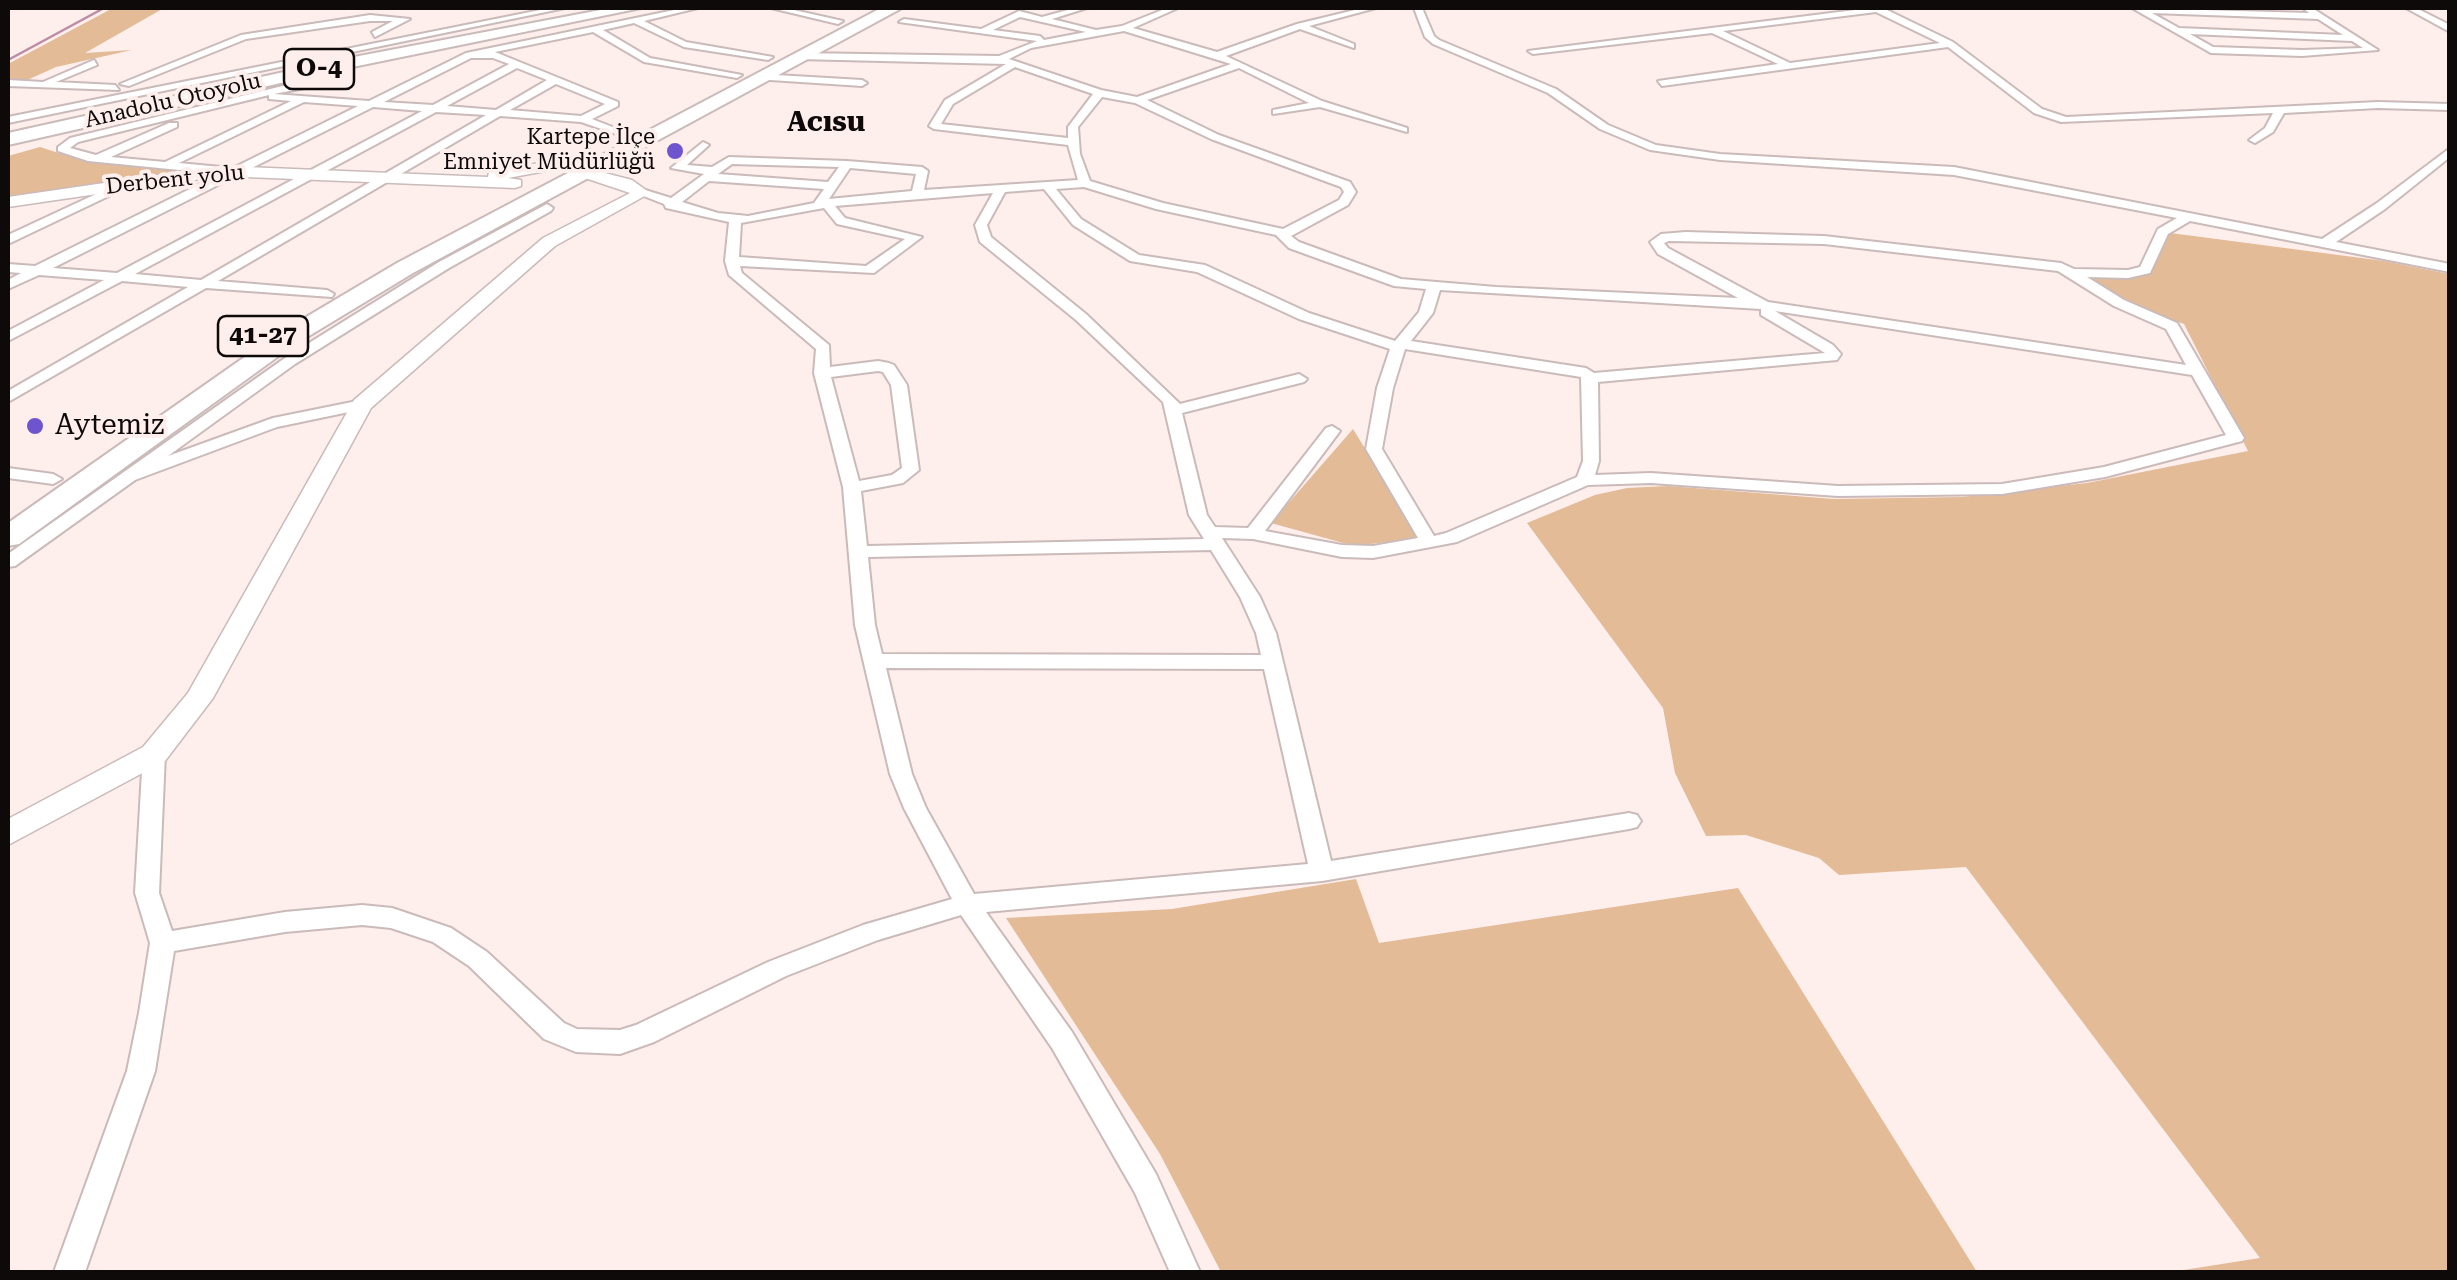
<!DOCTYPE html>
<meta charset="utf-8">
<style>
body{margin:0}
#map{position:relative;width:2457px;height:1280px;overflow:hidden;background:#feeeec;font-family:"Roboto Serif",serif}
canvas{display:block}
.frame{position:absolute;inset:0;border:10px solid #0f0a0a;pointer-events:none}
</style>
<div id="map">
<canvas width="2457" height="1280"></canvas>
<div class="frame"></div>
</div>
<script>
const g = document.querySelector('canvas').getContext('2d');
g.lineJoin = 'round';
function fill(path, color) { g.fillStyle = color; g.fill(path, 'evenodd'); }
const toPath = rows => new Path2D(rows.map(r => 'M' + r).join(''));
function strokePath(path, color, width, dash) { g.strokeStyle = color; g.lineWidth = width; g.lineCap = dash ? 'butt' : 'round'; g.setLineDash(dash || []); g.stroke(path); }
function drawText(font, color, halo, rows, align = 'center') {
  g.font = font + ' "Roboto Serif",serif'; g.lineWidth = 8; g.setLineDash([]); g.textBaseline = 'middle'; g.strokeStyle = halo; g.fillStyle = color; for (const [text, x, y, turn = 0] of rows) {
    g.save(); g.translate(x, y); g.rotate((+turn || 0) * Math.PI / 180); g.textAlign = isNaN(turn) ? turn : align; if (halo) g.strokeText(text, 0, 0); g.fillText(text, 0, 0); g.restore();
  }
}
fill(toPath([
 [113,8,164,8,85,53,132,50,56,67,23,82,8,82,8,64],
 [40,147,83,161,184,170,8,199,8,156],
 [2163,232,2384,261,2449,274,2449,1272,2171,1272,2260,1258,1966,867,1839,875,1819,858,1746,835,1706,836,1675,773,1663,708,1527,523,1595,495,1627,488,1668,486,1834,499,1962,497,2087,483,2248,451,2184,324,2126,304,2086,281,2083,273,2139,273],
 [1353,429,1420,538,1354,546,1271,523],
 [1356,879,1379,943,1738,888,1977,1272,1221,1272,1160,1154,1006,918,1172,909]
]), '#e3bb97');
strokePath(toPath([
 [8,60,104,8]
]), '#bd8ba5', 2.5);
const street = toPath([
 [550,8,565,8,8,123,8,117,550,8],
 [684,8,698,8,644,21,686,42,773,57,768,60,684,47,634,23,603,30,650,58,742,75,737,78,644,62,593,32,495,52,618,102,618,106,592,119,628,133,622,136,581,122,500,116,218,281,327,290,334,294,332,297,206,288,8,402,8,391,188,287,122,281,8,341,8,331,104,280,39,275,8,289,8,280,21,273,8,272,8,264,35,266,220,174,88,161,58,151,58,147,70,138,299,82,330,79,335,82,274,94,369,101,466,53,684,8],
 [471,58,493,58,509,64,433,105,384,102,471,58],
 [517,68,547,80,496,110,447,106,517,68],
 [556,84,605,104,581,116,510,110,556,84],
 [269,95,269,99,291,101,165,162,111,157,177,127,177,123,169,123,96,155,70,148,78,142,269,95],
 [304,102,358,106,227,171,221,167,179,163,304,102],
 [373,107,422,111,117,273,53,268,373,107],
 [436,112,486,115,201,280,135,274,436,112],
 [771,8,785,8,843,21,838,24,771,8],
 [1075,8,1087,8,1052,19,1096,30,1122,26,1167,8,1178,8,1133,28,1217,52,1297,24,1363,8,1376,8,1309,26,1354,44,1354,48,1300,29,1226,56,1322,101,1407,128,1407,132,1320,107,1273,114,1273,110,1309,103,1239,68,1147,100,1219,135,1350,182,1356,192,1348,205,1291,236,1299,242,1401,279,1496,287,1738,298,1658,254,1650,242,1661,234,1686,232,1824,236,2061,263,2074,269,2128,270,2140,267,2158,229,2177,218,1954,175,1720,160,1650,150,1600,129,1548,93,1433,44,1425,37,1414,8,1422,8,1434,36,1439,40,1556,89,1608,125,1656,145,1720,154,1954,167,2322,239,2377,203,2450,148,2450,157,2385,209,2336,242,2450,264,2450,272,2190,221,2168,234,2150,273,2128,278,2087,277,2124,300,2177,323,2244,438,2242,441,2105,477,2002,494,1838,496,1651,483,1588,485,1457,542,1373,558,1342,557,1253,539,1222,538,1260,597,1276,633,1331,861,1629,813,1637,815,1641,821,1637,827,1629,829,1322,881,986,912,1072,1032,1156,1174,1200,1272,1170,1272,1135,1193,1052,1048,961,915,878,940,786,976,654,1042,620,1054,576,1052,544,1039,469,966,433,942,391,928,362,925,285,932,174,951,155,1071,85,1272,54,1272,127,1071,139,1013,150,943,135,893,143,754,146,749,162,749,165,754,159,893,172,931,285,912,362,905,392,908,451,928,487,952,564,1023,577,1029,620,1030,636,1025,768,962,863,925,952,899,904,808,890,774,855,625,843,487,814,373,816,349,729,275,725,261,729,222,666,208,664,204,636,193,642,189,671,198,704,174,671,168,703,142,709,145,687,165,712,167,729,157,847,161,922,167,928,171,924,190,1078,180,1068,145,934,129,929,126,945,100,1006,64,798,59,793,56,798,53,999,56,1037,41,899,22,904,19,981,29,1019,11,1042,17,1075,8],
 [1020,17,1086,32,1044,40,1040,36,993,30,1020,17],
 [1124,31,1231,64,1137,97,1101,90,1009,59,1031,48,1124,31],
 [1015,67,1093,94,1068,127,1068,138,941,124,953,104,1015,67],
 [1102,97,1135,103,1211,139,1341,187,1344,192,1339,200,1283,229,1163,203,1090,181,1080,154,1078,127,1102,97],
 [732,164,839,167,828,182,718,174,732,164],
 [850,168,916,174,912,191,829,199,850,168],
 [709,181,824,189,814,203,748,216,718,213,682,202,709,181],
 [1084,187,1156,209,1276,235,1289,248,1394,286,1426,289,1419,312,1395,341,1309,313,1205,265,1139,255,1081,219,1056,189,1084,187],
 [1044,189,1073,225,1130,261,1197,272,1299,319,1390,349,1377,388,1366,449,1418,538,1373,546,1342,545,1265,531,1340,431,1332,426,1326,428,1248,528,1215,527,1207,515,1182,413,1304,382,1307,379,1299,374,1180,404,1086,314,991,237,987,225,1005,192,1044,189],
 [993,193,975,225,980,242,1076,320,1163,402,1189,515,1204,539,867,546,861,491,903,483,919,470,907,385,894,365,889,363,878,361,830,367,829,345,742,273,740,266,874,273,922,237,845,218,835,206,993,193],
 [824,208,837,224,905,239,866,266,739,257,741,223,824,208],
 [1669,241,1824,244,2058,271,2114,306,2166,329,2186,365,1768,302,1668,248,1664,243,1669,241],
 [1440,290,1761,309,1761,315,1825,353,1594,373,1586,368,1411,341,1433,313,1440,290],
 [1775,311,2192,375,2226,435,2104,467,2002,484,1838,486,1651,473,1595,475,1599,461,1598,382,1837,360,1841,354,1833,345,1775,311],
 [1405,349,1581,377,1583,461,1577,477,1446,533,1434,536,1382,449,1393,388,1405,349],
 [878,371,883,372,891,385,902,468,892,475,859,481,831,377,878,371],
 [1211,550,1240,597,1256,633,1261,655,882,654,875,625,868,557,1211,550],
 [886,668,1264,669,1308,864,974,894,926,808,912,774,886,668],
 [1871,8,1883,8,1953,42,2042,109,2066,117,2378,102,2450,104,2450,110,2378,108,2284,113,2273,132,2255,143,2249,140,2265,128,2273,113,2061,122,2034,113,1948,47,1662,86,1658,81,1778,64,1712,33,1533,54,1528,51,1871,8],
 [1876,12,1940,43,1790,63,1723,31,1876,12],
 [2132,8,2309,13,2303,8,2312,8,2378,50,2302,56,2211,53,2132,8],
 [2152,13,2318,19,2343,35,2179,28,2152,13],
 [2190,34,2352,41,2363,48,2302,50,2213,47,2190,34],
 [2406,8,2416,8,2450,25,2450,32,2406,8],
 [370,15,410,19,375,37,372,32,393,21,370,21,246,39,129,86,120,84,241,35,370,15],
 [94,60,97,65,56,82,115,85,119,90,8,86,8,80,43,82,94,60],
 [759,74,862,80,867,83,862,86,755,79,759,74],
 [124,181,134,184,8,244,8,235,124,181],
 [547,204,553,208,551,211,449,268,295,364,168,456,273,418,362,400,368,402,368,408,277,427,135,480,15,566,8,567,8,554,285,358,439,262,547,204],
 [8,468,53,474,62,479,53,484,8,478,8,468]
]);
const secondary = toPath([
 [545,162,551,164,551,170,508,178,521,180,521,186,515,188,221,176,8,207,8,197,221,166,488,177,489,172,545,162],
 [582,167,632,180,650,193,555,246,371,408,213,698,165,761,8,845,8,819,143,747,188,693,354,400,543,238,630,193,576,175,574,172,582,167]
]);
const highway = toPath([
 [611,8,641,8,338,70,8,145,8,133,338,60,611,8],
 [881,8,902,8,413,273,294,345,19,544,8,546,8,523,276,335,397,263,881,8]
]);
strokePath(street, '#cabbba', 4);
strokePath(secondary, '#cabbba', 3);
strokePath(highway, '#cabbba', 4);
fill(street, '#fff');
fill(secondary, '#fff');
fill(highway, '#fff');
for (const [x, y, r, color] of [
 [675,151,10,"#6e55cf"],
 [35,426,10,"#6e55cf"]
]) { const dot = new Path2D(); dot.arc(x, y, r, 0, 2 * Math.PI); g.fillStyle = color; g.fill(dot); strokePath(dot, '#feeeec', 4); }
drawText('22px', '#0f0a0a', '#feeeec', [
 ["Anadolu Otoyolu",173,101,-13],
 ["Derbent yolu",175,180,-6]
]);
drawText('22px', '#0f0a0a', '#feeeec', [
 ["Kartepe İlçe",655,138],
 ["Emniyet Müdürlüğü",655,163]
], 'right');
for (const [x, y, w] of [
 [319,69,70],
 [263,336,90]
]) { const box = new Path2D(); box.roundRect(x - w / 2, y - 20, w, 40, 8); g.fillStyle = '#feeeec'; g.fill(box); strokePath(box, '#0f0a0a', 2.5); }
drawText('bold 25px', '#0f0a0a', null, [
 ["O-4",319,69],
 ["41-27",263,336]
]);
drawText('bold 28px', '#0f0a0a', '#feeeec', [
 ["Acısu",826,123]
]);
drawText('28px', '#0f0a0a', '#feeeec', [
 ["Aytemiz",55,426]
], 'left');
</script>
